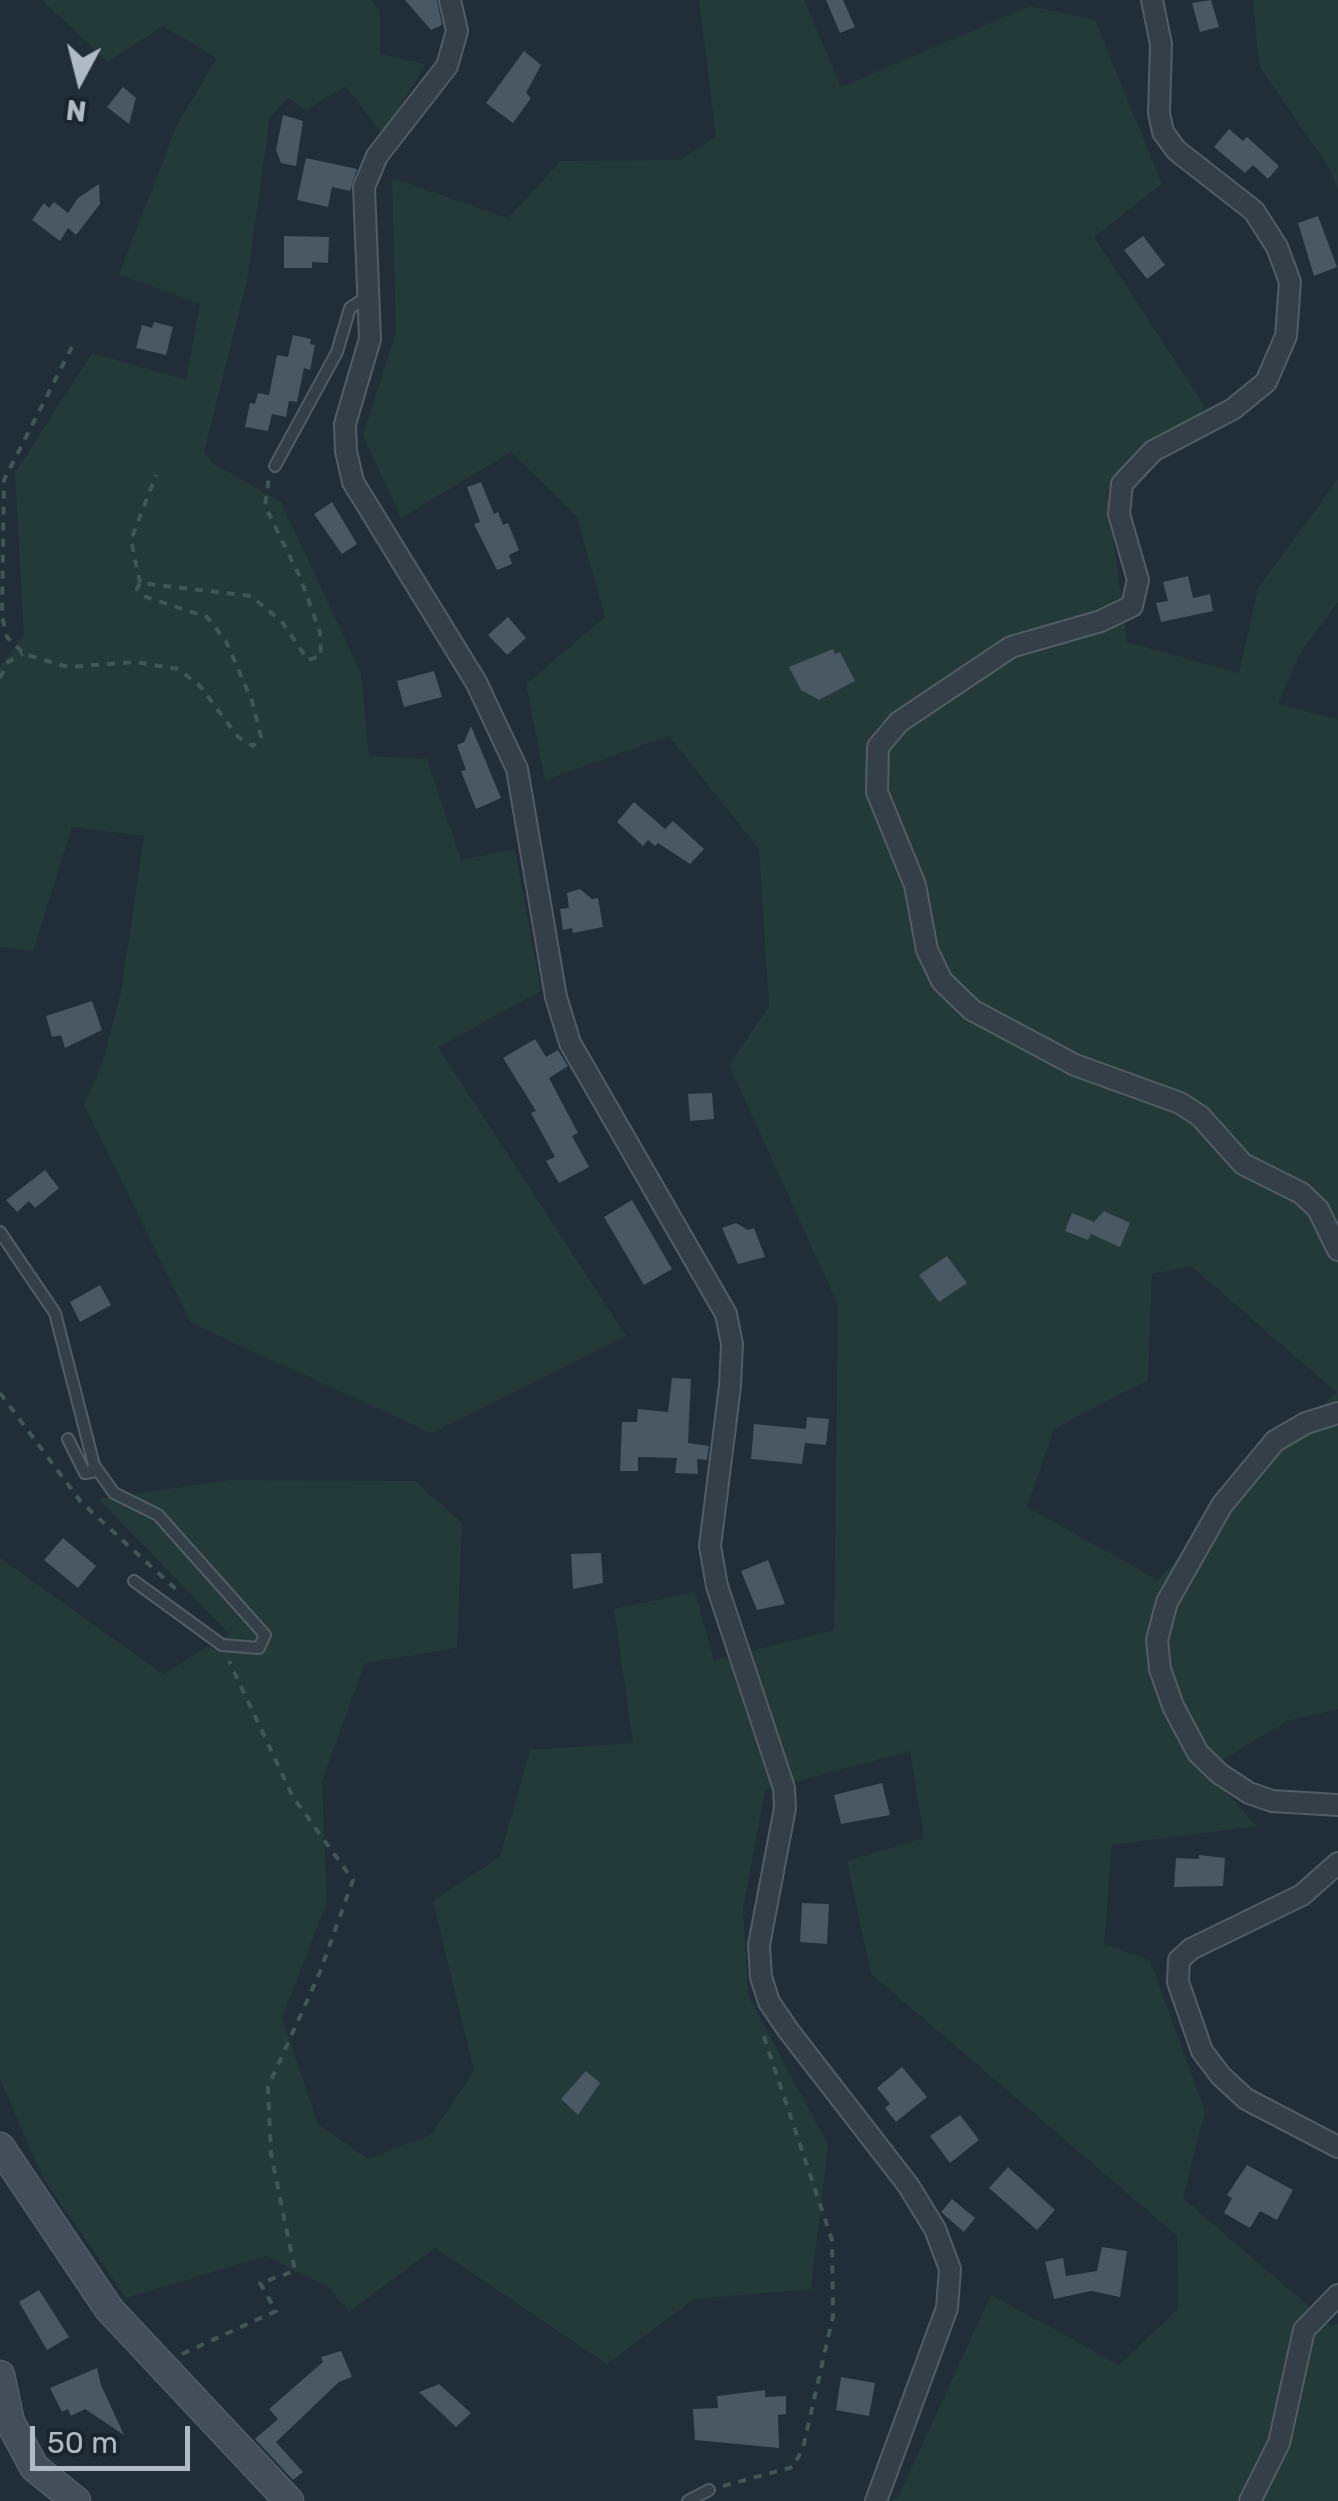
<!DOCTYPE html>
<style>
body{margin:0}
#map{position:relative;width:1338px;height:2501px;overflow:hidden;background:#212d37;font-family:Rubik,sans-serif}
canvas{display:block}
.north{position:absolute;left:30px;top:30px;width:100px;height:100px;-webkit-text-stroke:8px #1a242c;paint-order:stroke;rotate:187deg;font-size:28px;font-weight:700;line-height:40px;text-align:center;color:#afbac4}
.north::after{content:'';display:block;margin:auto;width:35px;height:45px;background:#afbac4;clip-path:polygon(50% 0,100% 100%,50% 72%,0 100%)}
.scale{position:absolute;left:30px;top:2426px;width:160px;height:45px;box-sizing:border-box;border:5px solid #afbac4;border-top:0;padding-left:12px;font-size:30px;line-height:35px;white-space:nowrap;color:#afbac4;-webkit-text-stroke:8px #1a242c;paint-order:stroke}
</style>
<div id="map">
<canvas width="1338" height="2501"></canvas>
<div class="north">N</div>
<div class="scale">50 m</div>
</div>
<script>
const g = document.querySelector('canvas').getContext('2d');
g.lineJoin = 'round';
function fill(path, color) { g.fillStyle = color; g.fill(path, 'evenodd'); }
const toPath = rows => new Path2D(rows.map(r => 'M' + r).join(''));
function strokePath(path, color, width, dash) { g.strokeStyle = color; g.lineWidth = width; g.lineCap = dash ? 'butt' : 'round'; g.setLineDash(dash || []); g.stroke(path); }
fill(toPath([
 [42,0,372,0,380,12,380,54,426,64,383,135,346,86,306,110,288,98,270,117,247,280,204,452,213,464,281,502,361,673,369,756,427,759,461,860,515,849,541,991,438,1047,626,1336,431,1433,191,1323,84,1105,103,1061,121,992,144,836,72,827,33,951,0,947,0,666,24,635,15,473,92,353,186,380,200,304,119,274,177,125,217,58,163,26,108,62],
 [699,0,804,0,841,87,1030,6,1095,20,1162,184,1094,237,1206,408,1107,492,1127,642,1239,673,1258,588,1338,479,1338,602,1299,655,1278,704,1338,720,1338,1709,1289,1720,1206,1770,1257,1826,1112,1845,1104,1944,1150,1960,1205,2111,1183,2198,1332,2326,1338,2323,1338,2501,892,2501,898,2497,991,2295,1119,2365,1178,2309,1177,2236,871,1974,847,1861,924,1838,910,1751,765,1790,743,1909,748,1995,828,2145,811,2289,694,2299,607,2364,435,2248,349,2312,329,2288,266,2256,126,2298,43,2178,0,2079,0,1558,163,1674,229,1634,99,1499,230,1480,415,1481,462,1523,457,1648,365,1663,322,1781,327,1902,282,2018,318,2124,368,2159,431,2135,474,2071,433,1901,500,1857,530,1750,633,1743,614,1609,695,1592,714,1660,834,1630,838,1305,729,1065,769,1006,759,849,669,736,545,780,526,684,605,617,577,517,511,452,401,518,363,435,396,332,392,178,508,218,561,161,679,160,716,137],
 [1191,1266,1336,1392,1158,1580,1027,1507,1054,1429,1148,1380,1152,1274],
 [1253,0,1338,0,1338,190,1330,169,1259,66]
]), '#243a38');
fill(toPath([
 [405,0,437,0,442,25,431,30],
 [826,0,843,0,855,27,840,33],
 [1211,0,1219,27,1200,32,1192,3],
 [524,51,541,65,526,93,531,98,513,123,486,103],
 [123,87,136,98,129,124,107,107],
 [283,115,303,121,296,166,281,163,276,150],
 [1229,129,1243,141,1247,137,1279,166,1268,179,1253,165,1245,173,1214,147],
 [306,158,357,169,350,191,332,187,328,207,297,200],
 [99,184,100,204,76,235,68,228,60,241,32,220,44,203,49,208,54,202,68,213,78,198],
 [1318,216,1337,267,1314,276,1298,223],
 [284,236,329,237,328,263,312,262,312,268,284,268],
 [1143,236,1165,265,1147,279,1124,250],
 [154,322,173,327,166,355,136,348,142,325,152,328],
 [293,335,311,339,310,344,315,345,310,370,304,368,297,402,289,401,286,417,272,414,268,431,245,427,250,403,255,404,258,393,269,395,277,355,288,357],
 [481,482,494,514,498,512,503,525,508,523,519,550,509,555,512,564,497,570,474,524,480,522,467,487],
 [332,502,357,544,342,554,314,514],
 [1188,576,1193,598,1210,594,1213,611,1161,622,1156,603,1168,601,1163,582],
 [508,617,526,638,507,655,488,635],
 [833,649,835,654,840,652,855,681,819,700,801,690,789,667],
 [434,671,442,697,404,707,397,681],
 [471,726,501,798,476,809,461,771,466,770,457,745,464,742],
 [634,802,665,829,673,821,704,849,690,864,658,843,655,846,648,840,643,846,617,822],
 [580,889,592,899,598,898,603,927,573,933,572,928,563,930,560,909,569,908,567,893],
 [92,1001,102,1030,65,1048,61,1035,52,1037,46,1016],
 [535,1039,546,1057,558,1050,568,1066,549,1078,578,1133,572,1136,589,1167,559,1183,546,1161,555,1157,531,1113,536,1111,503,1058],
 [712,1093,714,1119,690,1121,688,1094],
 [45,1170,59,1188,35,1208,29,1201,17,1212,6,1200],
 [632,1200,672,1269,644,1285,604,1217],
 [1104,1211,1130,1223,1120,1247,1091,1234,1088,1240,1065,1231,1072,1213,1094,1222],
 [736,1223,748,1230,754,1228,765,1257,738,1264,722,1228],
 [947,1256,967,1283,939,1302,919,1275],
 [100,1285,111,1305,80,1322,70,1302],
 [672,1378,691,1379,688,1443,709,1446,707,1460,697,1459,698,1474,675,1473,677,1458,638,1457,638,1471,620,1471,622,1422,637,1422,638,1409,668,1412],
 [807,1417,829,1419,826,1445,805,1443,802,1464,751,1459,754,1424,806,1429],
 [63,1538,96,1566,78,1588,44,1560],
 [601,1553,603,1583,573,1589,571,1554],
 [768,1560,785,1604,757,1610,741,1571],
 [882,1783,890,1815,841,1824,834,1795],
 [1199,1855,1225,1858,1223,1886,1174,1887,1176,1858,1199,1859],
 [802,1903,829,1904,827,1944,800,1942],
 [902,2067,927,2097,896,2122,885,2108,890,2104,877,2088],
 [586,2071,600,2083,578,2115,561,2099],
 [960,2115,979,2140,950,2163,930,2136],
 [1247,2165,1293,2190,1277,2220,1260,2211,1250,2228,1224,2213,1232,2198,1227,2195],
 [1008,2167,1055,2210,1037,2230,989,2188],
 [952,2199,975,2218,964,2232,941,2212],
 [1102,2247,1127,2251,1120,2297,1091,2291,1054,2299,1045,2262,1063,2258,1066,2276,1097,2271],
 [39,2290,69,2337,47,2350,19,2302],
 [341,2351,352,2377,339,2382,276,2442,303,2472,293,2480,255,2439,278,2419,269,2409,323,2362,321,2357],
 [97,2368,101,2385,124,2435,85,2409,71,2416,68,2409,62,2412,50,2388],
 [841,2377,875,2383,869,2416,836,2410],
 [439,2384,471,2413,456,2427,419,2392],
 [765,2390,765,2397,786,2396,786,2414,778,2415,779,2448,695,2440,693,2409,718,2408,717,2396]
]), '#495862');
const lane = toPath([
 [275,466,337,352,350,308,367,297],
 [0,1232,55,1313,94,1465,114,1493,158,1515,265,1635,259,1648,222,1645,134,1581],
 [68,1439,85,1473,92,1472,94,1465],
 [688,2501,709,2490]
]);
const street = toPath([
 [450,0,457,31,447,66,377,156,364,187,370,339,345,424,346,451,353,482,476,682,517,769,556,997,570,1043,726,1314,732,1344,730,1386,710,1546,717,1586,784,1788,785,1808,759,1945,761,1977,769,2002,788,2030,908,2185,935,2229,950,2269,947,2308,876,2501],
 [1152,0,1161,44,1159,113,1163,132,1176,150,1254,211,1277,247,1290,282,1286,336,1266,382,1233,409,1153,451,1122,484,1119,514,1138,580,1132,606,1101,621,1011,647,899,722,878,747,877,792,915,885,927,950,942,981,972,1010,1075,1065,1180,1103,1200,1116,1243,1164,1301,1193,1318,1209,1338,1250],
 [1338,1413,1306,1423,1275,1441,1222,1505,1167,1602,1157,1640,1160,1669,1173,1706,1198,1753,1220,1774,1249,1793,1272,1801,1338,1805],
 [1338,1863,1302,1895,1191,1949,1179,1960,1178,1982,1202,2051,1221,2076,1246,2099,1338,2147],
 [1250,2501,1279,2443,1304,2330,1338,2295]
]);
const secondary = toPath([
 [0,2147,109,2309,289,2501],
 [0,2375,10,2422,34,2467,76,2501]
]);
strokePath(lane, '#525d65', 14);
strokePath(street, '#525d65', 24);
strokePath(secondary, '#525d65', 31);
strokePath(toPath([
 [72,347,4,480,2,616,7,637,24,654,68,667,136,662,178,669,200,686,238,737,253,746,261,737,252,701,226,641,207,617,146,597,137,589,140,583,251,596,282,622,308,660,321,656,320,632,300,577,265,506,269,477],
 [140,583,131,540,156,475],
 [0,678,8,662,23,654],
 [0,1393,81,1502,180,1593],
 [182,2354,276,2311,260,2283,295,2271,271,2154,268,2087,320,1972,353,1880,293,1797,229,1661],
 [723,2486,793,2467,803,2448,833,2316,832,2240,762,2031]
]), '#435656', 4, [8, 8]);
strokePath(lane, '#353f47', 10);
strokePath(street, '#353f47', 20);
strokePath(secondary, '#434e5a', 28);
</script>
